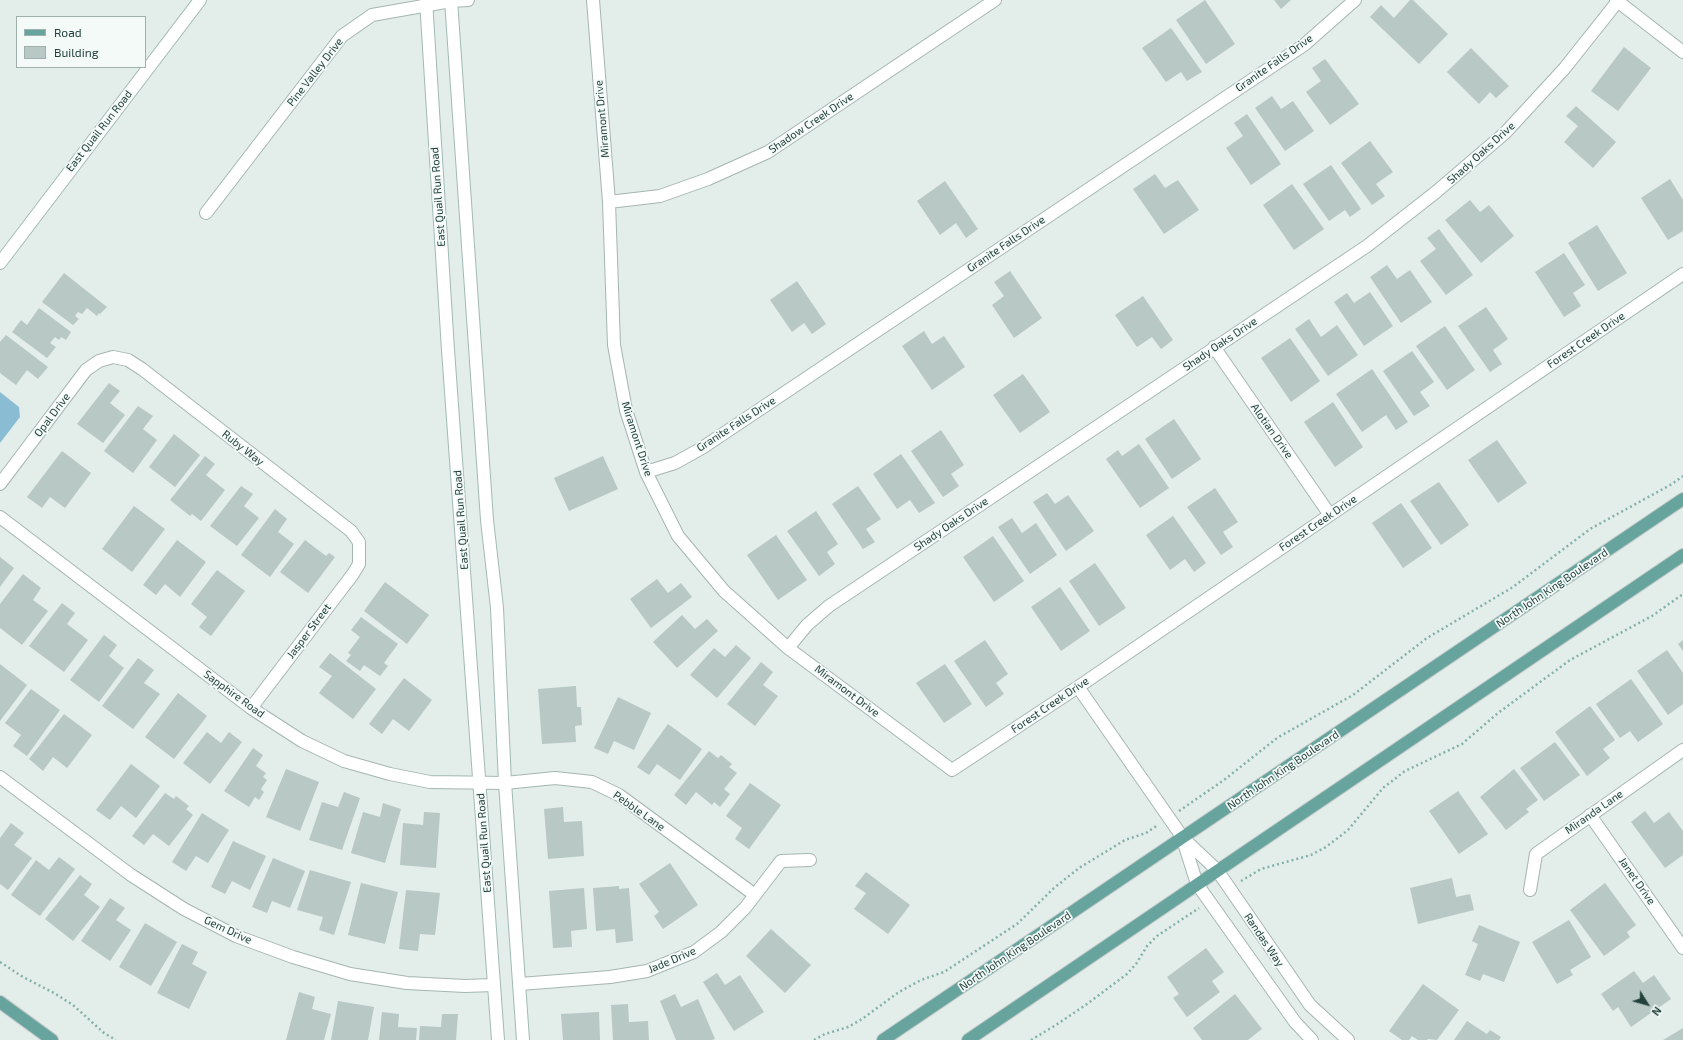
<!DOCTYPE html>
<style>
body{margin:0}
#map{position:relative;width:1683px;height:1040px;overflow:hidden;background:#e3edea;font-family:"Exo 2",sans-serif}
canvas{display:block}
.legend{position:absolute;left:16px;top:16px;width:130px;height:52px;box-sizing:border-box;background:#f4faf8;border:1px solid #a0b0ad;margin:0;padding:5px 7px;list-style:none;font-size:12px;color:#22403c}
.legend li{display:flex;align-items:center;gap:8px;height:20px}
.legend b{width:20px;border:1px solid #a0b0ad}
.north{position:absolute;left:1627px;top:984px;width:40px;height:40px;-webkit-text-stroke:3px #f4faf8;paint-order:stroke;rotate:127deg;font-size:11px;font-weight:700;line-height:16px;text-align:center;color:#22403c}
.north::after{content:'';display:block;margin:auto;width:14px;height:18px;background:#22403c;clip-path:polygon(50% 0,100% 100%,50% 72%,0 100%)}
</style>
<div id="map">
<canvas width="1683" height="1040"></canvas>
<ul class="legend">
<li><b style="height:5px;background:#67a49e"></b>Road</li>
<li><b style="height:11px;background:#b8c8c4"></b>Building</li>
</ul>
<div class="north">N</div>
</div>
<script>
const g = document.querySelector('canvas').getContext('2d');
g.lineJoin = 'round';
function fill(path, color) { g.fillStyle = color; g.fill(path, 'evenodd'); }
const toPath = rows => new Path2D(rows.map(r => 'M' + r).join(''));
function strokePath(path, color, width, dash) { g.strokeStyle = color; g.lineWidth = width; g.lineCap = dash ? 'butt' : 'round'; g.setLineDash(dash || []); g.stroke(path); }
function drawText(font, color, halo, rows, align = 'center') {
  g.font = font + ' "Exo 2",sans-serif'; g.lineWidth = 3.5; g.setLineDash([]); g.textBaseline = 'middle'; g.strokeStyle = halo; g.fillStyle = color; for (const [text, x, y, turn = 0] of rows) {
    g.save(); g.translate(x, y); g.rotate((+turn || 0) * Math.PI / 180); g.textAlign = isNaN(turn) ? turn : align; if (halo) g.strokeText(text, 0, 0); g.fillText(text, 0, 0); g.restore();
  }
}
fill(toPath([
 [0,392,19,407,20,417,0,443]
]), '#8abdd4');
fill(toPath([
 [1205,0,1235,44,1206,64,1176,20],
 [1274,0,1291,0,1281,9],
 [1410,0,1413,0,1448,34,1419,64,1370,17,1381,5,1394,18],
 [1171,28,1202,72,1187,81,1181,72,1166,82,1142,48],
 [1624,47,1651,68,1618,111,1591,91],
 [1471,48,1509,86,1496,98,1490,92,1479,104,1447,72],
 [1325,59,1359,104,1330,125,1306,92,1321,81,1312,68],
 [1272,96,1281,109,1293,101,1314,131,1285,151,1255,108],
 [1576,106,1616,142,1593,168,1564,142,1578,126,1566,116],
 [1247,114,1281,164,1251,185,1226,148,1243,136,1234,123],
 [1370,141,1393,172,1376,184,1385,196,1372,205,1341,163],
 [1331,165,1361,209,1350,217,1345,210,1329,221,1303,184],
 [1155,174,1165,188,1178,180,1199,210,1164,234,1133,189],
 [1670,179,1683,200,1683,231,1668,240,1641,198],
 [945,181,978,229,966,238,956,223,940,235,917,201],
 [1292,184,1324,229,1294,250,1263,205],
 [1470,200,1480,212,1489,205,1514,236,1481,263,1445,220],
 [1597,225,1627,273,1598,291,1568,243],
 [1439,229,1473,275,1446,295,1420,261,1436,249,1427,238],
 [1564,253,1585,285,1573,293,1581,306,1564,317,1535,272],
 [1387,265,1397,279,1410,270,1432,302,1401,323,1370,277],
 [1010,271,1042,318,1014,338,992,305,1004,296,994,282],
 [64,273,107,307,100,314,99,313,97,316,87,308,82,314,78,312,75,316,79,319,73,325,42,302],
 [797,281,826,324,812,334,804,323,792,332,770,300],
 [1370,292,1393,326,1364,346,1334,302,1347,293,1354,303],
 [1143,296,1173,340,1161,349,1152,337,1137,347,1115,315],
 [1486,307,1508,339,1493,350,1502,364,1490,372,1458,326],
 [39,308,71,332,66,340,61,337,59,340,55,337,50,343,56,347,47,358,12,332,21,320,27,325],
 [1309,319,1321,337,1337,325,1358,355,1328,376,1295,329],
 [1445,326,1475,370,1447,390,1416,346],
 [924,331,932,344,944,336,965,367,932,390,902,346],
 [6,335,48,367,38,379,27,370,16,385,0,373,0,342],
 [1290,338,1320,381,1291,402,1261,358],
 [1412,351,1434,382,1420,392,1430,406,1414,416,1383,371],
 [1372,369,1408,422,1396,430,1386,415,1362,432,1336,394],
 [1023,374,1050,412,1020,433,993,395],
 [109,383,120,391,110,403,125,415,103,443,77,424],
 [1333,402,1363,447,1335,467,1304,422],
 [138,406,153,416,143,429,157,440,133,473,104,451],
 [1174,419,1201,459,1172,479,1145,439],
 [941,430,964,465,951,474,959,486,943,497,911,451],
 [174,434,200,455,175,487,149,467],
 [1497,440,1527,483,1498,503,1468,460],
 [1139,444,1169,488,1140,508,1106,459,1118,450,1122,456],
 [62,451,91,473,65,508,50,497,42,508,27,497],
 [901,454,935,503,919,513,910,500,897,509,873,474],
 [205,456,215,464,206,475,225,490,201,521,192,514,190,516,170,500],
 [603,456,618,489,569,511,554,478],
 [1439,482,1469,525,1441,545,1410,501],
 [241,486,253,494,244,506,259,518,237,546,210,526],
 [858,486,881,519,866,529,875,542,863,549,832,504],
 [1215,488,1238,522,1223,532,1233,547,1221,555,1187,507],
 [1047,493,1055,504,1068,495,1094,531,1066,551,1033,502],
 [1401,503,1432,548,1403,568,1372,523],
 [134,506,165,529,132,572,102,549],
 [275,509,287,519,278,532,294,544,270,577,241,555],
 [816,511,838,544,827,552,835,564,819,576,787,531],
 [1173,516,1206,563,1194,572,1185,559,1170,570,1146,535],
 [1012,518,1022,533,1036,523,1057,555,1030,574,998,527],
 [776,535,807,580,778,600,747,555],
 [993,536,1024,581,994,602,963,557],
 [177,540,206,562,180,597,165,584,156,595,143,585],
 [305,540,326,556,329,553,335,557,308,593,280,572],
 [0,557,14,568,0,587],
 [1095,563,1126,608,1099,626,1069,581],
 [217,570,245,591,211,636,199,627,207,617,191,604],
 [23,574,41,588,33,600,48,611,22,645,0,628,0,604],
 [657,579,668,593,681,583,692,597,651,628,630,599],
 [385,582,429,615,407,644,364,611],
 [1060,587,1090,631,1061,651,1031,607],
 [62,603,75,613,67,624,88,640,64,672,29,646],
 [682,615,695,629,707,619,718,631,677,668,653,642],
 [361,617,398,644,384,663,388,666,380,676,364,665,360,671,346,661,351,655,348,653,360,637,351,630],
 [104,635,117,645,109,656,124,668,99,702,70,680],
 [985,640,1008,674,996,683,1004,694,986,707,954,661],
 [1683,640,1683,651,1678,644],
 [736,645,751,658,717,698,690,675,714,648,725,657],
 [1667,650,1683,673,1683,704,1668,715,1637,671],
 [330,653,376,689,353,719,319,693,332,676,319,667],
 [138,658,154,670,144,683,160,694,133,729,102,706],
 [761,662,773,672,763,685,778,696,755,726,727,704],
 [0,664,27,685,0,721],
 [945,664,972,704,944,723,916,683],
 [404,678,432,700,409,731,393,719,382,734,369,724],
 [1631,679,1663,724,1638,742,1630,731,1620,738,1596,704],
 [576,686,577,707,581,707,582,725,575,726,576,742,542,744,538,689],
 [31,689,60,710,27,756,13,746,21,735,5,723],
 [178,693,207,716,174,759,145,737],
 [618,697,651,713,634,750,614,741,608,754,594,748],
 [1590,706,1615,740,1603,749,1610,758,1587,776,1555,732],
 [64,714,92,735,67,768,53,757,43,771,29,759],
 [668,724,702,749,680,780,657,764,649,775,637,767],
 [207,732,221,743,229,732,242,742,210,784,183,763],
 [1555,742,1580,775,1544,801,1520,768],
 [253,748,263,755,256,766,266,773,263,777,267,780,261,789,264,792,259,800,255,797,249,807,224,791],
 [709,751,718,758,721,755,732,764,729,767,737,773,724,789,730,794,720,807,714,802,712,805,696,792,686,805,674,795],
 [131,764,160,786,136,818,121,806,110,820,96,810],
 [286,769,319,782,300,831,266,817],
 [1514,769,1538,800,1526,809,1529,812,1506,830,1480,797],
 [750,783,781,805,749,849,735,839,742,828,726,816],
 [1458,791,1488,834,1459,854,1429,811],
 [344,792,360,798,342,850,309,840,322,802,338,807],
 [165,793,174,799,176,796,189,806,186,809,193,815,169,846,153,834,144,845,132,836],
 [383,803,401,809,385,863,351,853,363,812,380,817],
 [563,807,564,822,582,821,584,856,548,859,544,809],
 [1645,811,1654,823,1669,812,1683,831,1683,855,1665,868,1631,822],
 [424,812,440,813,436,868,400,865,403,823,423,825],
 [202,813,229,830,208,863,196,856,186,871,172,862],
 [11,823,24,833,14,845,32,858,8,890,0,884,0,838],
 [233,841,266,856,250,890,232,881,225,894,211,887],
 [59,857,75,869,40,916,11,895,36,860,49,870],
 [273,858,305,871,290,908,272,901,267,913,252,907],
 [670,863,698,905,663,929,654,916,659,912,639,884],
 [310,870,351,882,334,935,319,930,323,917,297,910],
 [866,872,910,905,888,934,854,909,866,893,855,886],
 [80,875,92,884,84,895,100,907,73,941,45,919],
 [1452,878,1456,897,1470,894,1474,910,1418,924,1410,888],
 [361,883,398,892,385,944,348,935],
 [1605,883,1636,925,1627,932,1630,937,1604,956,1570,910],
 [619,886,619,889,629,888,633,941,616,943,615,929,596,931,593,888],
 [584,888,587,929,571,931,572,947,553,948,549,891],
 [406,890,440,893,435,935,420,934,418,951,399,949],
 [110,898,125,908,116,920,131,930,110,961,81,941],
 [1569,920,1591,957,1570,970,1573,975,1557,984,1532,942],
 [145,923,177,942,151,986,119,967],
 [1479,925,1520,942,1504,982,1483,974,1480,981,1465,975,1478,944,1472,941],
 [771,929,811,965,785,993,746,956],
 [182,944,198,952,192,964,207,972,189,1009,157,993],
 [1206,948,1224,972,1212,981,1220,992,1187,1017,1173,998,1179,994,1167,977],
 [1634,971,1643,983,1654,975,1671,999,1631,1027,1618,1007,1613,1011,1601,994],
 [717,973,725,985,740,975,764,1012,734,1031,703,982],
 [1423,984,1459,1010,1437,1040,1428,1039,1427,1040,1418,1040,1412,1036,1409,1040,1402,1040,1389,1031],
 [299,992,315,997,312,1009,331,1014,324,1040,286,1040],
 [675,994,681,1007,698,999,715,1039,712,1040,676,1040,660,1001],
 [1235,994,1262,1029,1248,1040,1202,1040,1193,1028],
 [338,1001,374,1007,368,1040,331,1040],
 [628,1004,629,1022,648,1021,649,1040,613,1040,611,1005],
 [382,1012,399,1014,398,1027,417,1028,416,1040,379,1040],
 [599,1012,600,1040,563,1040,561,1014],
 [442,1014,458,1014,456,1040,419,1040,420,1026,441,1027],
 [1467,1021,1487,1034,1490,1030,1501,1037,1499,1040,1454,1040],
 [1683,1028,1683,1040,1663,1040]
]), '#b8c8c4');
const street = toPath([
 [593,0,609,202,614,345,626,410,646,472,678,536,724,591,788,648,952,770,1078,687,1683,274],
 [1616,0,1683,52],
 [609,202,660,196,708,179,768,152,995,0],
 [206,213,342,36,372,15,451,1,468,0],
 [1214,347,1330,515],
 [646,472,675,463,702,448,1304,45,1355,0],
 [0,484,86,370,99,361,113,357,128,360,142,369,351,531,359,542,359,564,353,574,251,708],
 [0,517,251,708,302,741,344,761,390,774,430,782,505,783,555,778,592,782,619,795,755,895],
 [788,648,807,625,829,606,1367,246,1436,192,1505,133,1564,69,1618,1],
 [1078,687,1183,838,1217,870,1310,1005,1348,1040],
 [0,777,131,875,184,909,236,936,293,957,350,974,407,983,465,986,494,985],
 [1590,815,1683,948],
 [1183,840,1197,884,1295,1022,1312,1040],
 [1530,890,1536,854,1683,750],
 [520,984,610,977,647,971,694,952,721,932,745,908,781,861,810,860]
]);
const secondary = toPath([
 [426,0,448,350,498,1040],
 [451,0,487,520,497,608,505,783,523,1040],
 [0,263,200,0]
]);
const primary = toPath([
 [0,1002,52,1040],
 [883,1040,1683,499],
 [968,1040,1683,555]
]);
strokePath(street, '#a5b6b2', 14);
strokePath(secondary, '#a1bab5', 14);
strokePath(primary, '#c1cac8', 14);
strokePath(toPath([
 [1179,811,1224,780,1277,738,1353,695,1427,638,1513,587,1590,529,1672,484,1683,476],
 [1241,881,1261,869,1311,855,1326,847,1348,830,1383,788,1405,771,1462,744,1498,713,1570,660,1652,616,1683,594],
 [0,962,23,977,54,993,73,1005,104,1033,116,1040],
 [814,1040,825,1034,848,1027,862,1019,899,992,921,980,944,972,1017,924,1054,888,1079,868,1125,840,1146,833,1158,825],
 [1031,1040,1056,1025,1087,1004,1127,974,1136,964,1147,946,1157,936,1199,908]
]), '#83b2aa', 2.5, [2, 3]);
strokePath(street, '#fff', 12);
strokePath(secondary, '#fff', 12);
strokePath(primary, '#67a49e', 12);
drawText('11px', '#22403c', '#f4faf8', [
 ["Granite Falls Drive",1274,63,-35],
 ["Pine Valley Drive",315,72,-52],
 ["Miramont Drive",602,119,-95],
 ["Shadow Creek Drive",811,123,-34],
 ["East Quail Run Road",99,131,-52],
 ["Shady Oaks Drive",1481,153,-42],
 ["East Quail Run Road",438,197,-94],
 ["Granite Falls Drive",1006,244,-34],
 ["Forest Creek Drive",1586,340,-34],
 ["Shady Oaks Drive",1220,344,-34],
 ["Opal Drive",52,415,-53],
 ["Granite Falls Drive",736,424,-33],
 ["Alotian Drive",1272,431,55],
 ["Miramont Drive",637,439,72],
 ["Ruby Way",243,448,38],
 ["East Quail Run Road",461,520,-94],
 ["Forest Creek Drive",1318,523,-34],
 ["Shady Oaks Drive",951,524,-34],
 ["North John King Boulevard",1552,588,-34],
 ["Jasper Street",309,631,-53],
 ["Miramont Drive",847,691,37],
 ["Sapphire Road",234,694,36],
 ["Forest Creek Drive",1050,705,-34],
 ["North John King Boulevard",1283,770,-34],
 ["Pebble Lane",639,811,35],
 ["Miranda Lane",1594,812,-35],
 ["East Quail Run Road",484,843,-94],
 ["Janet Drive",1637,881,55],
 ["Gem Drive",228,930,25],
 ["Randas Way",1264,940,56],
 ["North John King Boulevard",1015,951,-34],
 ["Jade Drive",672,960,-23]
]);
</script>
